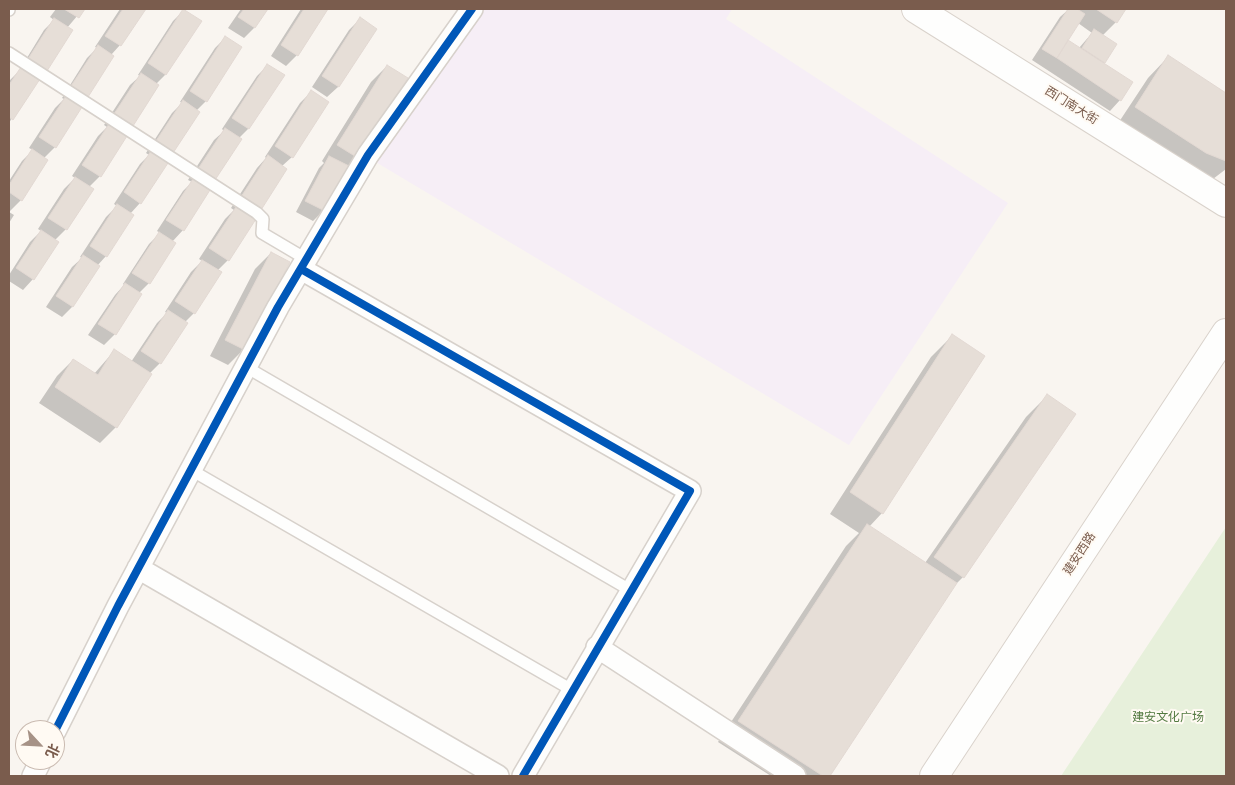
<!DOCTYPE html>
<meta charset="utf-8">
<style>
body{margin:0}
#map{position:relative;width:1235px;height:785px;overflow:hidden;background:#f9f5f0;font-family:Poppins,"Noto Sans SC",sans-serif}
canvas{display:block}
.frame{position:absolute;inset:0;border:10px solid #7a5c4d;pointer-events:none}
.north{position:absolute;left:15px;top:720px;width:50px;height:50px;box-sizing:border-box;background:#fffaf3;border:1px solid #cabbb1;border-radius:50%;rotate:115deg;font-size:14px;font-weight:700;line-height:20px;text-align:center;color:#7a5c4d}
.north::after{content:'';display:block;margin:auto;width:18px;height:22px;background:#a69286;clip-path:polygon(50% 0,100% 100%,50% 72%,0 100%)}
</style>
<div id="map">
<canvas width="1235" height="785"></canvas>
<div class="frame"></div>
<div class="north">北</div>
</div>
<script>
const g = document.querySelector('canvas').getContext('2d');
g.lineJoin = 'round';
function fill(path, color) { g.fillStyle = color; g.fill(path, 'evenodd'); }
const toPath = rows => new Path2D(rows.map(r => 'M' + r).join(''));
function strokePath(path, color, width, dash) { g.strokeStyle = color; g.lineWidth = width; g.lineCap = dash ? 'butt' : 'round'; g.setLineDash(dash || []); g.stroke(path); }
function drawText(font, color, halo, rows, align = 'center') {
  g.font = font + ' Poppins,"Noto Sans SC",sans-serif'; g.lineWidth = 4; g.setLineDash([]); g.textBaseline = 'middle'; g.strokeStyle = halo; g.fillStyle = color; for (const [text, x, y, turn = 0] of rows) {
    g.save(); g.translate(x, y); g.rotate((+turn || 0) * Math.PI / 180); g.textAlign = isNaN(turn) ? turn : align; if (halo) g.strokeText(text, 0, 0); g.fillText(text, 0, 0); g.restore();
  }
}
fill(toPath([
 [478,9,732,9,726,19,1008,203,849,445,374,161]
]), '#f6eef6');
fill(toPath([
 [1226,527,1226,776,1061,776]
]), '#e7f0db');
fill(toPath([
 [56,9,83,9,67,28,9,123,9,81,19,71,44,30,54,20,50,17],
 [120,9,144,9,120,45,111,55,87,96,78,105,55,147,44,158,21,200,9,212,14,215,9,223,9,181,22,161,33,150,29,148,55,108,64,99,62,98,87,58,97,48,95,47],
 [241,9,267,9,254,28,244,38,228,28],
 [301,9,327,9,297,55,286,66,271,56],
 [1069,9,1125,9,1116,22,1102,36,1115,45,1103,64,1120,100,1110,111,1032,60,1060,17],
 [1078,23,1092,33,1079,48,1067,40],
 [184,10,200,21,165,75,156,84,158,86,132,126,123,135,100,176,89,187,66,229,55,240,33,279,23,290,9,281,9,275,30,242,41,231,38,229,64,189,75,178,72,176,98,136,107,127,104,125,130,85,140,76,138,75,173,21],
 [360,19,375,29,338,87,327,97,312,87,349,30],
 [225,38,206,101,196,111,172,152,163,161,140,203,130,214,106,256,97,266,98,267,72,307,62,317,46,307,72,267,82,258,80,257,106,217,117,206,114,204,140,164,149,155,146,153,172,113,182,103,180,102,215,48],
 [1168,57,1226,93,1226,169,1213,179,1115,128,1148,78],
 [268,65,283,75,248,129,239,138,214,179,205,188,209,191,183,230,172,242,175,244,149,283,139,293,141,294,115,334,104,345,88,335,115,295,124,285,123,284,149,244,160,233,157,231,183,191,192,182,188,180,214,140,224,131,222,129,257,76],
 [387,66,357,157,348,166,324,210,313,221,296,212,319,168,324,163,322,161,371,82],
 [311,92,292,157,282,166,260,209,251,218,228,260,217,271,194,313,184,323,186,324,160,363,149,374,116,427,100,443,39,403,57,376,73,360,94,374,114,351,131,362,157,323,167,313,165,312,191,272,202,261,199,259,225,219,234,210,231,208,257,168,266,158,265,157,300,103],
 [271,253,244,349,228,365,210,356,255,269],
 [952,336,983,356,882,513,869,527,925,563,1026,417,1047,396,963,577,952,588,829,776,771,776,718,742,846,546,859,533,830,514,931,357]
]), '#0003');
const building = toPath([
 [64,9,85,9,79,18,64,9],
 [123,9,146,9,121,46,105,36,123,9],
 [183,9,202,21,166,75,148,63,183,9],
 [244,9,268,9,255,28,238,17,244,9],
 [304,9,328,9,298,56,281,45,304,9],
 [1068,9,1077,9,1085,14,1057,58,1042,49,1068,9],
 [1096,9,1126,9,1117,23,1096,9],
 [360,17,377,29,339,87,322,76,360,17],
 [54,18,73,30,47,71,28,59,54,18],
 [1094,29,1117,44,1105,63,1082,48,1094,29],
 [225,36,242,47,207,102,190,91,225,36],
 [1068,40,1133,82,1121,101,1057,58,1068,40],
 [98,45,114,56,88,97,71,86,98,45],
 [1168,55,1226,93,1226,161,1206,153,1135,107,1168,55],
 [267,64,285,75,249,129,232,118,267,64],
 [387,65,408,78,358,158,337,145,387,65],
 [21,67,40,79,13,120,9,117,9,85,21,67],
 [141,73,159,85,133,126,114,114,141,73],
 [311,90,329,102,293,158,275,146,311,90],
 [66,96,82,107,56,148,39,137,66,96],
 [183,100,200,112,173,153,156,141,183,100],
 [109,124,127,136,101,177,82,165,109,124],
 [225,128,242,139,215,180,198,169,225,128],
 [32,149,48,160,22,201,9,192,9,185,32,149],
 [151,151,168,163,141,204,124,192,151,151],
 [268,155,287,169,261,210,241,197,268,155],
 [329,156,349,166,325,211,305,201,329,156],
 [75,177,94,189,67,230,48,218,75,177],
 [193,179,210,190,184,231,166,220,193,179],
 [117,204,134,215,107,257,90,246,117,204],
 [236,207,256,219,229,261,209,248,236,207],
 [41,230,59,242,34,280,16,268,41,230],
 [159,232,176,243,150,284,132,273,159,232],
 [271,252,290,262,245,350,225,340,271,252],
 [83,255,100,266,73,307,56,296,83,255],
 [202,260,222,272,195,314,175,301,202,260],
 [125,283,142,294,116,335,98,324,125,283],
 [168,310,188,323,161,364,141,351,168,310],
 [952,334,985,356,883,514,850,492,952,334],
 [114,349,152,374,117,428,55,387,73,359,98,375,114,349],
 [1047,394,1076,414,964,578,934,557,1047,394],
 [867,524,957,583,830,776,823,776,738,721,867,524]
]);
fill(building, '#e6ded7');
strokePath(building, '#e2d8d2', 1);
const lane = toPath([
 [9,10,9,9],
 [9,53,257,213,263,219,262,233,306,259],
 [246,367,630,590],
 [191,470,572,690]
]);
const street = toPath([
 [301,269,690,491,523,776],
 [138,568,498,776],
 [597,647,795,776],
 [55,731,118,606,278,307,368,155,472,9],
 [33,776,41,760]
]);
const secondary = toPath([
 [916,9,1226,203],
 [934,776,1226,333]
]);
strokePath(lane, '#d7d1cb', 14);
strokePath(street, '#d7d1cb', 24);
strokePath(secondary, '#d9d2cb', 30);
strokePath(lane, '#fefefd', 11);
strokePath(street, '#fefefd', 21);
strokePath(secondary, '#fefefd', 28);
strokePath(toPath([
 [301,269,690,491,523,776],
 [55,731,118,606,278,307,368,155,472,9]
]), '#0057b8', 8);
drawText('12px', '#7a5c4d', '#fffaf3', [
 ["西门南大街",1071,106,32],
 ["建安西路",1080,554,-57]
]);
drawText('12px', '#537a41', '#fffaf3', [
 ["建安文化广场",1168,718]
]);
</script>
